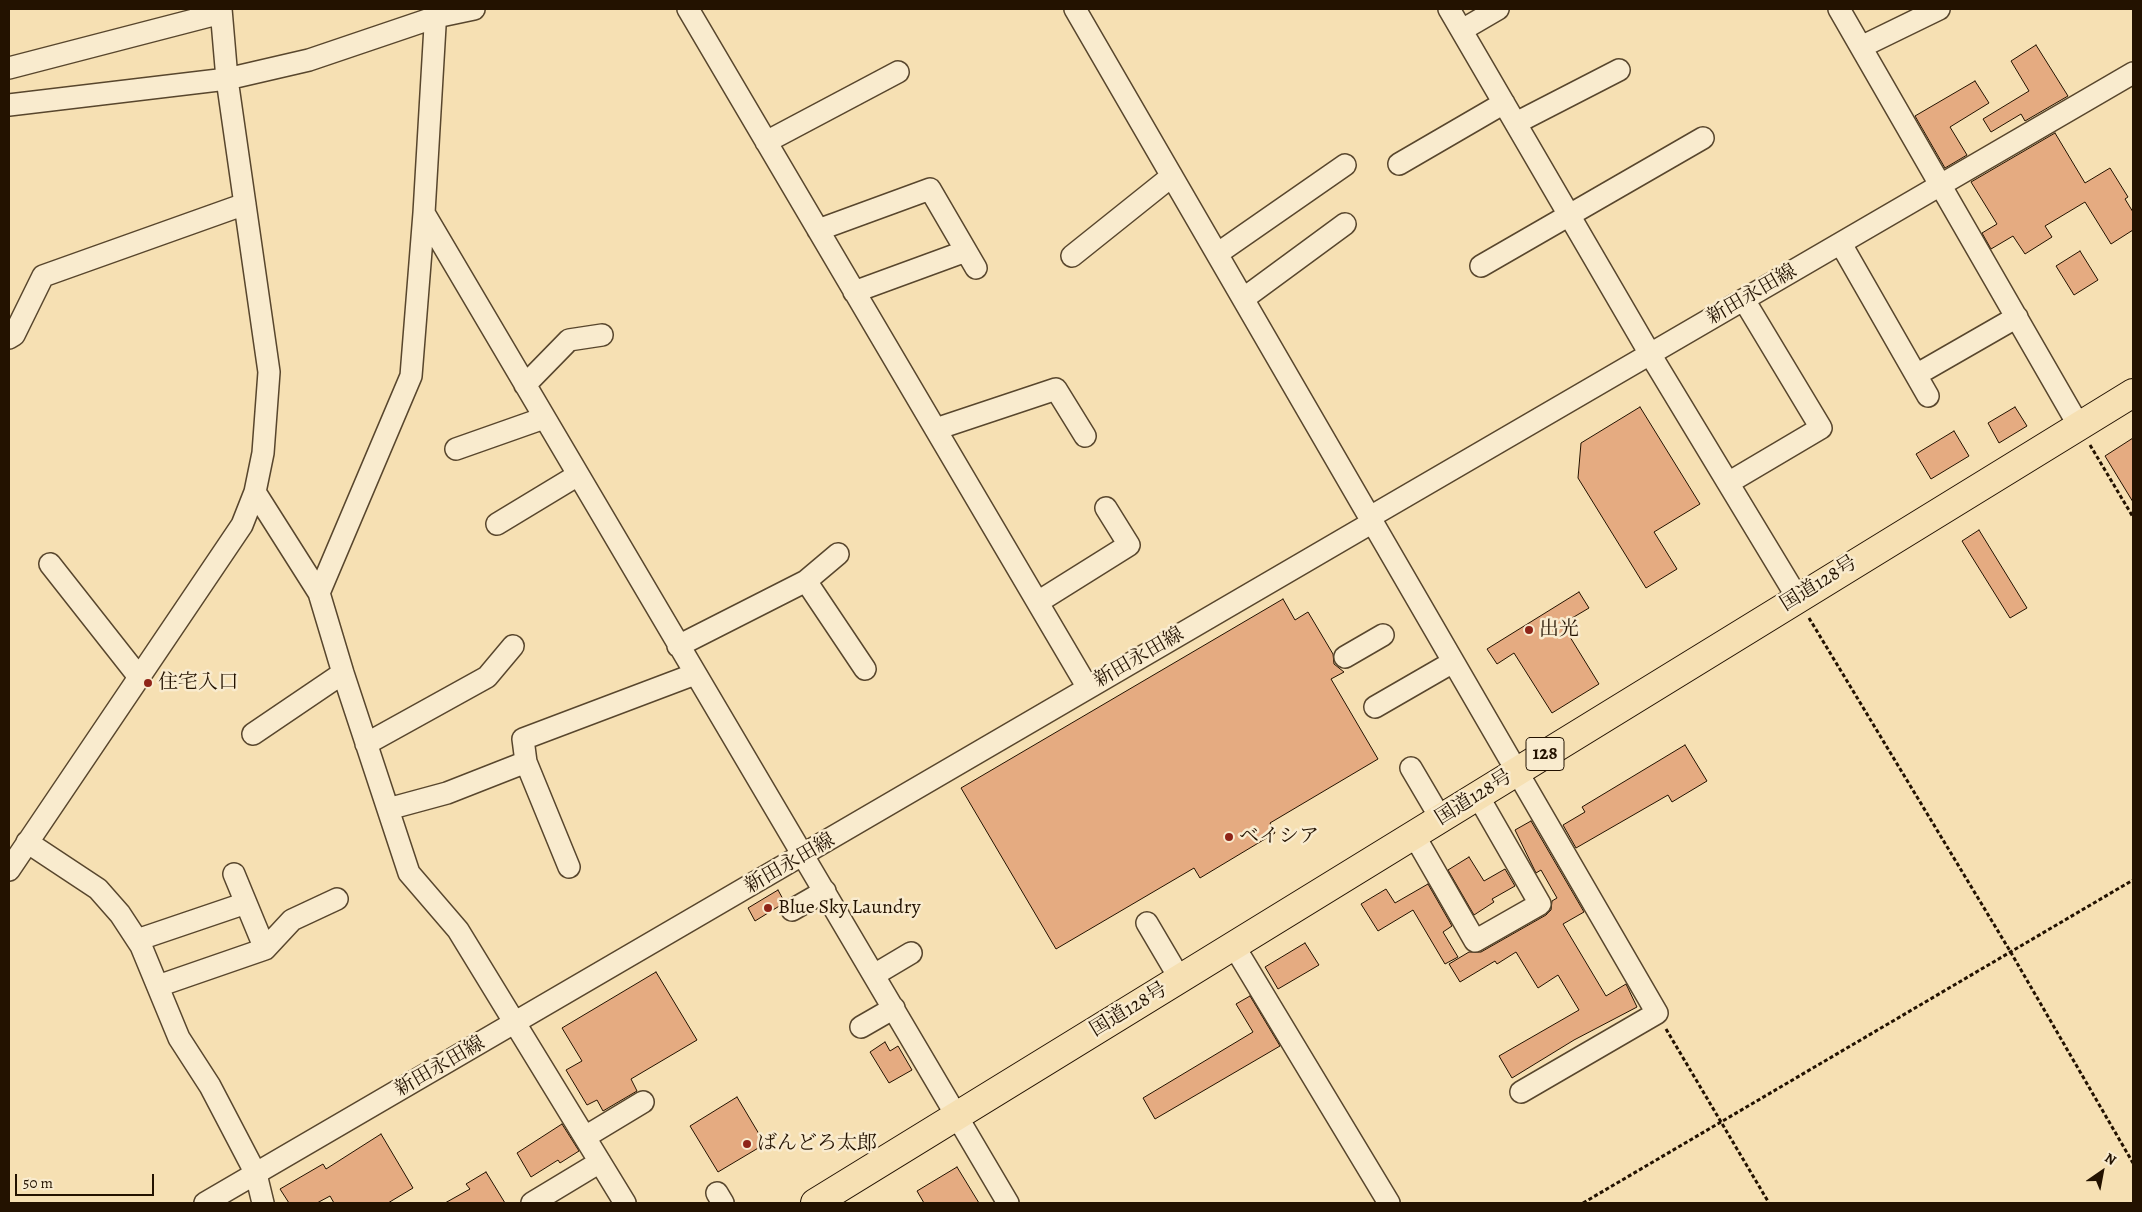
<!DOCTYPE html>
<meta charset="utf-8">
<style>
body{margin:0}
#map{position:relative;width:2142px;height:1212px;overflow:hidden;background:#f6e0b3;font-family:Alegreya,serif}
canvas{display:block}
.frame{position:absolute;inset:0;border:10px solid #231200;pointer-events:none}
.north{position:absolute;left:2077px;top:1147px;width:50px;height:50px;-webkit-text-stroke:4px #f9ebce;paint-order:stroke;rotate:33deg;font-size:14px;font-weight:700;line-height:20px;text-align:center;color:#231200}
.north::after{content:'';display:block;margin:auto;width:18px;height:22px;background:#231200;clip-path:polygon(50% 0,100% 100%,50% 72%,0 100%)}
.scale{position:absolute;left:15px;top:1174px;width:139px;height:22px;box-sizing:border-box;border:2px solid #231200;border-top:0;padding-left:6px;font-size:15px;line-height:18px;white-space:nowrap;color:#231200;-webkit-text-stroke:4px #f9ebce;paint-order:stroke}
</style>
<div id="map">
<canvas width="2142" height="1212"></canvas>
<div class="frame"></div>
<div class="north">N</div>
<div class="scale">50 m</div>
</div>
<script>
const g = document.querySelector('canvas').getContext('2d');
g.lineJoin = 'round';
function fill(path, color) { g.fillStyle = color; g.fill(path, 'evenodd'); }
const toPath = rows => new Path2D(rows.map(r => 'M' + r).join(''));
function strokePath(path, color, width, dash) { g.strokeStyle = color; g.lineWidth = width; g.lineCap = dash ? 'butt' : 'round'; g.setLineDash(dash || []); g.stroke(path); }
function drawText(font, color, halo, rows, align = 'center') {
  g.font = font + ' Alegreya,"Noto Serif JP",serif'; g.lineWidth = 5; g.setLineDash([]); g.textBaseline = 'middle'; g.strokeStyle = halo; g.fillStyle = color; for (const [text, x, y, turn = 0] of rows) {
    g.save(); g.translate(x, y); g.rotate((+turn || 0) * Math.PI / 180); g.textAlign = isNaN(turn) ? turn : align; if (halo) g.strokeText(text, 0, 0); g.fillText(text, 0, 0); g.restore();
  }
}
const building = toPath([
 [2036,45,2068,96,2025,121,2021,114,1991,132,1983,119,2029,91,2011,61,2036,45],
 [1975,81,1989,103,1950,127,1967,155,1945,168,1915,116,1975,81],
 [2055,133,2085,183,2110,168,2128,197,2125,199,2133,212,2133,230,2111,244,2085,202,2045,226,2052,237,2025,254,2013,236,1991,249,1982,233,1997,224,1971,182,2055,133],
 [2080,251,2098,280,2074,295,2056,266,2080,251],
 [1640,407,1700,504,1654,532,1677,569,1646,588,1578,478,1581,443,1640,407],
 [2015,407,2027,426,1999,443,1988,423,2015,407],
 [1954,431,1969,456,1931,479,1916,454,1954,431],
 [2133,438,2133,502,2105,456,2133,438],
 [1979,530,2027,608,2010,618,1962,541,1979,530],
 [1579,592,1589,608,1562,624,1599,684,1552,713,1514,653,1497,664,1487,649,1579,592],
 [1283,599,1295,620,1308,612,1333,654,1334,664,1344,672,1331,679,1378,759,1270,823,1275,833,1200,878,1194,868,1056,949,961,788,1283,599],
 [1685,745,1707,781,1672,802,1668,795,1576,848,1563,825,1585,812,1582,807,1685,745],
 [1531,821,1584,912,1563,924,1606,996,1626,984,1637,1007,1574,1040,1512,1078,1499,1056,1579,1010,1558,975,1538,988,1516,952,1497,964,1495,961,1460,982,1449,964,1469,952,1481,952,1546,915,1551,910,1552,901,1557,898,1541,870,1536,873,1515,830,1531,821],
 [1469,857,1484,881,1505,869,1515,886,1492,899,1494,902,1474,915,1448,870,1469,857],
 [1428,884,1452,926,1443,932,1458,957,1445,964,1413,910,1378,931,1361,904,1386,889,1395,903,1428,884],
 [778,890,784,901,781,905,755,921,748,908,778,890],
 [1305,943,1319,965,1278,989,1265,967,1305,943],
 [656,972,697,1040,631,1079,637,1091,603,1111,597,1100,587,1105,566,1070,582,1061,562,1028,656,972],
 [1250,996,1280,1046,1155,1119,1143,1098,1253,1032,1236,1004,1250,996],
 [885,1042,890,1051,898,1046,912,1070,889,1083,870,1052,885,1042],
 [737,1097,765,1144,718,1172,690,1126,737,1097],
 [562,1124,579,1151,560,1163,558,1160,531,1177,517,1153,562,1124],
 [381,1134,413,1188,388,1203,334,1203,330,1196,317,1203,289,1203,280,1189,323,1164,326,1169,381,1134],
 [957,1167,979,1203,924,1203,917,1191,957,1167],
 [486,1172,505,1203,445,1203,470,1189,466,1184,486,1172]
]);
fill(building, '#e5ab81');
strokePath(building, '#231200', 1);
const minor = toPath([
 [688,9,1088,688],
 [1075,9,1657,1013,1521,1092],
 [1449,9,1650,354,1797,597],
 [1839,9,2079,426],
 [1462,30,1498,9],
 [1861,47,1939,9],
 [9,68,221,13],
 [9,105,227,79,309,60,436,17,474,9],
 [1516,123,1619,70],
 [766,142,898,72],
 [1399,164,1504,103],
 [424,213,1008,1203],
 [818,230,930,189,976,268],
 [1841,244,1928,396],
 [1217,254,1345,165],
 [1072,256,1172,176],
 [1481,266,1703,138],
 [854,292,966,251],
 [1243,299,1345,224],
 [9,338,14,335,43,276,245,204],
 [1916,375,2017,317],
 [525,385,569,340,602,335],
 [936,429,1056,389,1085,436],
 [456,449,544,418],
 [1728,483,1821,428,1744,300],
 [255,492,319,593,343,673,409,873,458,930,625,1203],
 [1370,517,2133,73],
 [497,524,578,475],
 [50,564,139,677],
 [806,581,865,669],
 [319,593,411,376,424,213,436,9],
 [1038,602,1129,545,1106,508],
 [678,646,806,581,838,554],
 [1345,657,1383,635],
 [1375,707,1453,662],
 [253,734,343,673],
 [366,744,487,677,513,646],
 [1411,768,1441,819],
 [388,809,447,793,526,762],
 [1414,835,1475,941,1540,904,1478,796],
 [27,842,98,889,120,914,141,946,179,1038,210,1086,256,1174,263,1203],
 [569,867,526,762,523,739,695,674],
 [9,870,242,525,255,492,263,453,269,372,227,79,221,9],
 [234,874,265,949],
 [792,910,825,891],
 [1147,923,1180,979],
 [137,940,246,903],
 [1234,946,1389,1203],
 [874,975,911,953],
 [158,986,265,949,292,920,337,899],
 [861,1027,894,1008],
 [585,1137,643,1102],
 [717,1193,723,1203],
 [205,1203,1373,522],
 [532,1203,600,1162]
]);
const highway = toPath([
 [815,1203,2133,393]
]);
strokePath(minor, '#58462d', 24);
strokePath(highway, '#231200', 30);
strokePath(toPath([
 [2090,445,2133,517],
 [1809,618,2010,951,2133,1163],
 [1666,1029,1769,1203],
 [1583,1203,2133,880]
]), '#231200', 3, [4, 2.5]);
strokePath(minor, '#f9ebce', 21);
strokePath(highway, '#f6e0b3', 28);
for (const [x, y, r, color] of [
 [1529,630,5,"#8f2418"],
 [148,683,5,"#8f2418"],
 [1229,837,5,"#8f2418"],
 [768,908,5,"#8f2418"],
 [747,1144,5,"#8f2418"]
]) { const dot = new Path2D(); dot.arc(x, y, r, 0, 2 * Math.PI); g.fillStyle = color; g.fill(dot); strokePath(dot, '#f9ebce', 2); }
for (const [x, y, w] of [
 [1545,754,38]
]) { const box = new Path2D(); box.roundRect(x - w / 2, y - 16.5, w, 33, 4); g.fillStyle = '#f9ebce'; g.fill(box); strokePath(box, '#231200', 1); }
drawText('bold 19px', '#231200', null, [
 ["128",1545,754]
]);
drawText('20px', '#231200', '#f9ebce', [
 ["新田永田線",1752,295,-30],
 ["国道128号",1819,584,-32],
 ["新田永田線",1139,658,-30],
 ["国道128号",1474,798,-32],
 ["新田永田線",790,864,-30],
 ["国道128号",1129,1010,-31],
 ["新田永田線",440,1067,-30]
]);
drawText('20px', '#231200', '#f9ebce', [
 ["出光",1539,630],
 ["住宅入口",158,683],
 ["ベイシア",1239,837],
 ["Blue Sky Laundry",778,908],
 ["ばんどろ太郎",757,1144]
], 'left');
</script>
